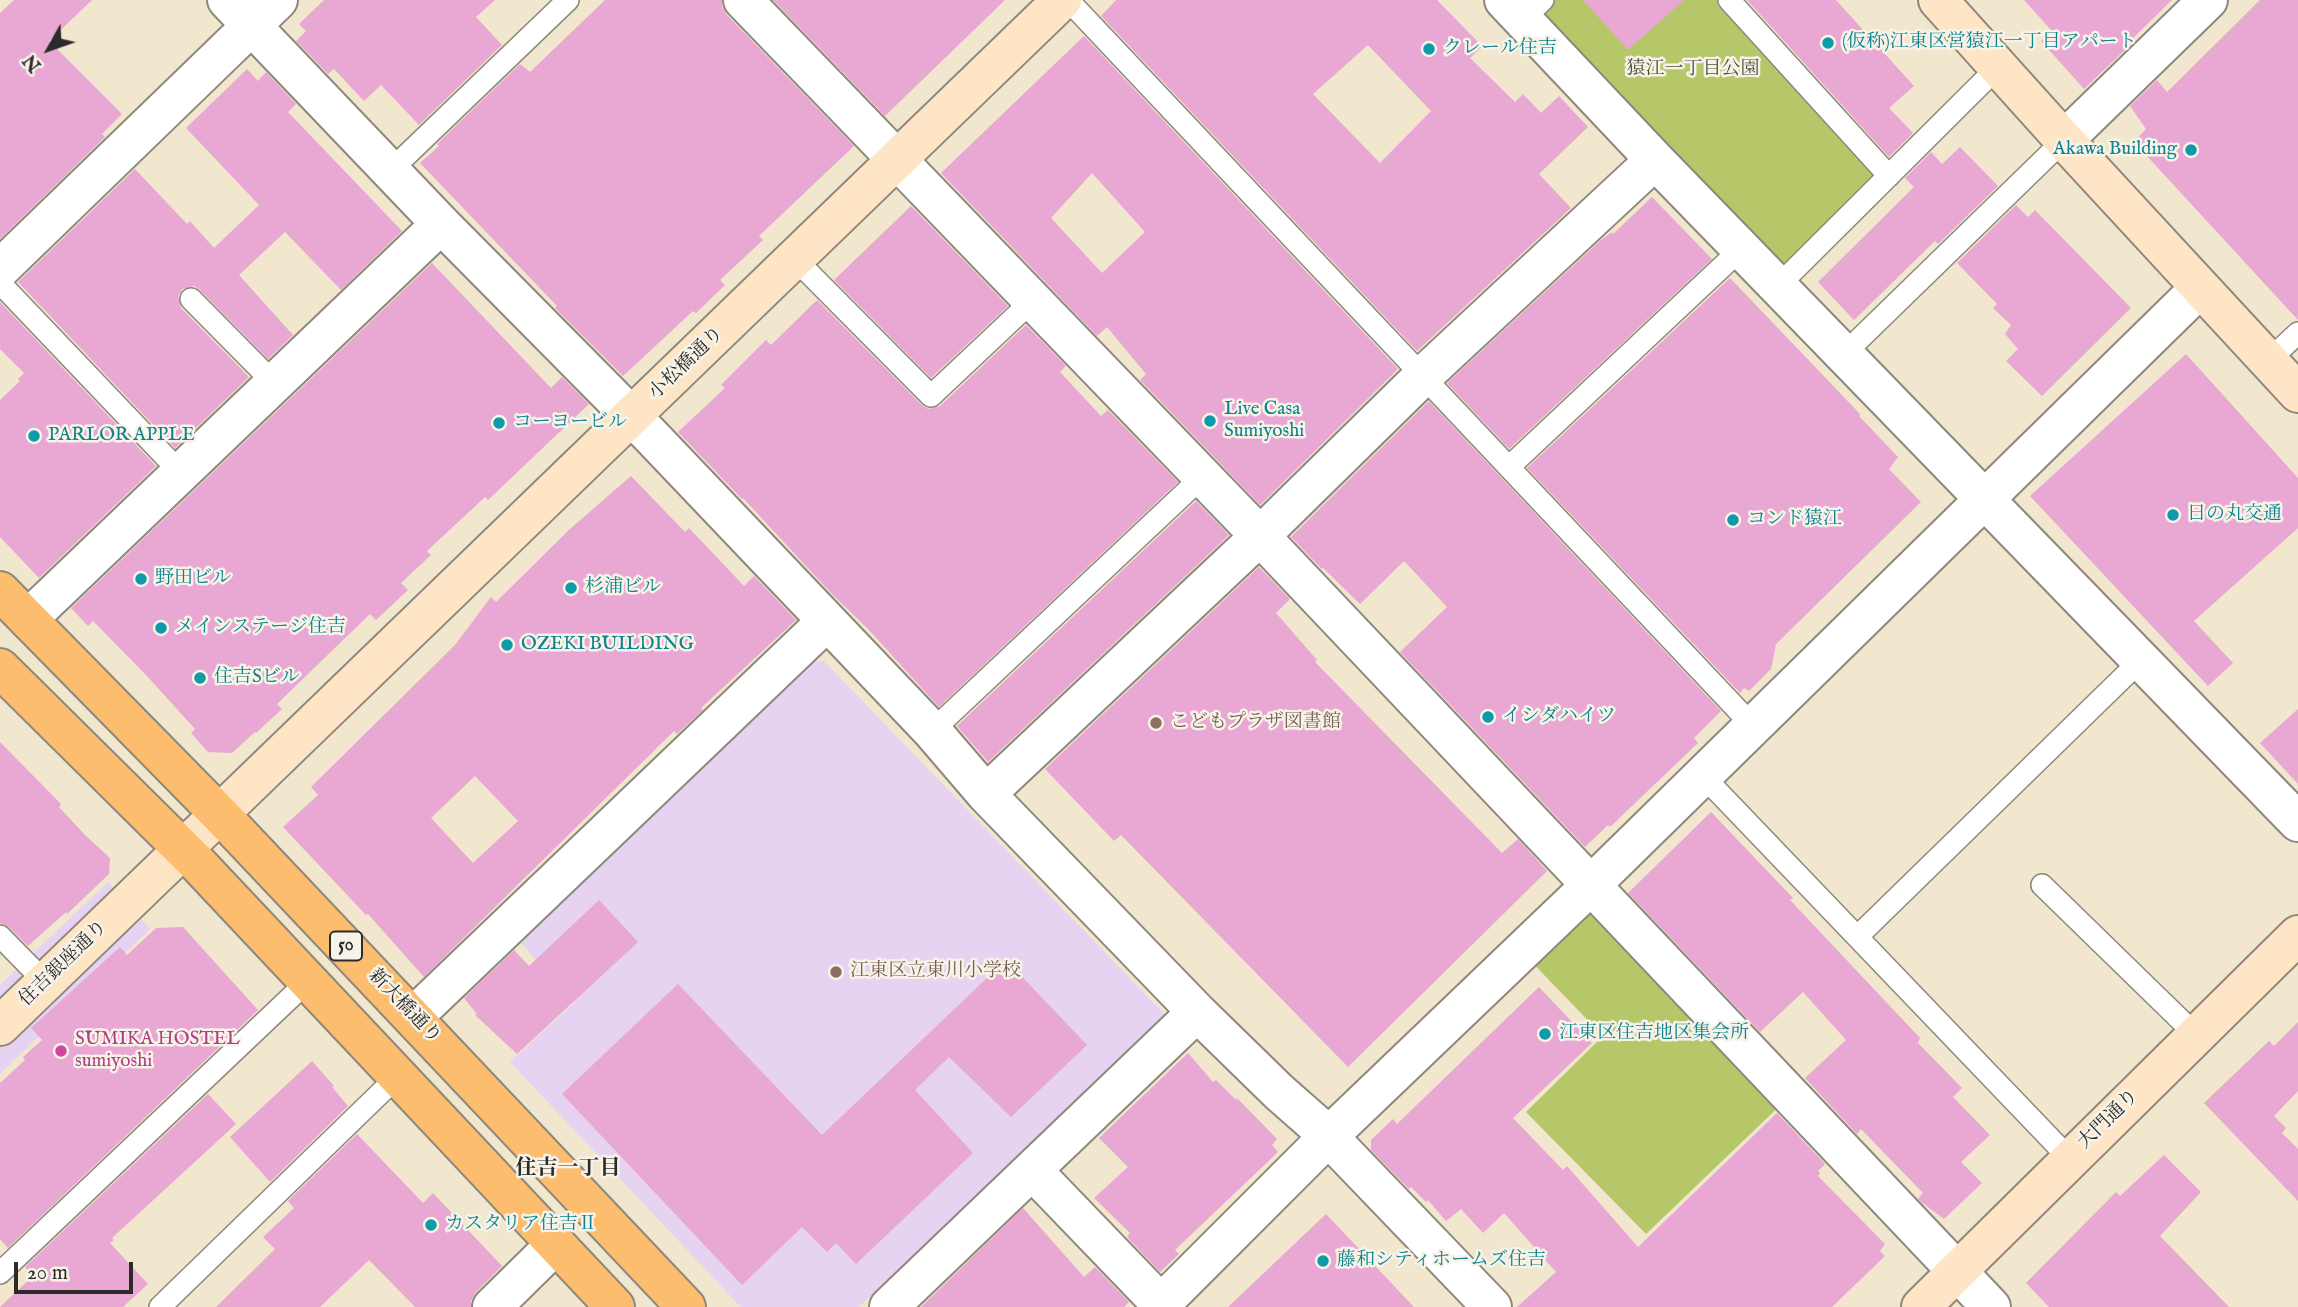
<!DOCTYPE html>
<meta charset="utf-8">
<style>
body{margin:0}
#map{position:relative;width:2298px;height:1307px;overflow:hidden;background:#f1e6ce;font-family:"IM FELL English",serif}
canvas{display:block}
.north{position:absolute;left:14px;top:14px;width:70px;height:70px;-webkit-text-stroke:5px #f7f3e8;paint-order:stroke;rotate:230deg;font-size:19px;font-weight:700;line-height:28px;text-align:center;color:#2b2b2b}
.north::after{content:'';display:block;margin:auto;width:24px;height:32px;background:#2b2b2b;clip-path:polygon(50% 0,100% 100%,50% 72%,0 100%)}
.scale{position:absolute;left:14px;top:1262px;width:119px;height:32px;box-sizing:border-box;border:4px solid #2b2b2b;border-top:0;padding-left:9px;font-size:21px;line-height:24px;white-space:nowrap;color:#2b2b2b;-webkit-text-stroke:5px #f7f3e8;paint-order:stroke}
</style>
<div id="map">
<canvas width="2298" height="1307"></canvas>
<div class="north">N</div>
<div class="scale">20 m</div>
</div>
<script>
const g = document.querySelector('canvas').getContext('2d');
g.lineJoin = 'round';
function fill(path, color) { g.fillStyle = color; g.fill(path, 'evenodd'); }
const toPath = rows => new Path2D(rows.map(r => 'M' + r).join(''));
function strokePath(path, color, width, dash) { g.strokeStyle = color; g.lineWidth = width; g.lineCap = dash ? 'butt' : 'round'; g.setLineDash(dash || []); g.stroke(path); }
function drawText(font, color, halo, rows, align = 'center') {
  g.font = font + ' "IM FELL English","Noto Serif JP",serif'; g.lineWidth = 5; g.setLineDash([]); g.textBaseline = 'middle'; g.strokeStyle = halo; g.fillStyle = color; for (const [text, x, y, turn = 0] of rows) {
    g.save(); g.translate(x, y); g.rotate((+turn || 0) * Math.PI / 180); g.textAlign = isNaN(turn) ? turn : align; if (halo) g.strokeText(text, 0, 0); g.fillText(text, 0, 0); g.restore();
  }
}
fill(toPath([
 [824,661,1167,1017,859,1307,741,1307,510,1062,575,1002,520,942,813,662],
 [108,882,150,929,0,1074,0,985]
]), '#e5d3f1');
fill(toPath([
 [1555,0,1721,0,1879,172,1783,265,1542,12],
 [1590,886,1790,1096,1646,1234,1526,1112,1603,1036,1521,951]
]), '#b6c76a');
fill(toPath([
 [14,0,92,0,49,41,122,114,102,134,105,137,0,239,0,13],
 [324,0,495,0,476,17,502,45,419,125,381,85,364,101,334,69,328,74,296,41,306,31,299,24],
 [605,0,722,0,722,6,727,15,854,146,759,236,763,240,720,280,725,285,696,313,693,311,623,376,555,308,557,306,420,163,439,146,437,144,520,64,530,72],
 [773,0,1005,0,885,116],
 [1116,0,1437,0,1482,46,1470,58,1515,102,1523,94,1541,113,1559,96,1588,127,1539,174,1571,208,1417,351,1101,16],
 [1368,45,1431,111,1380,163,1313,94],
 [1583,0,1684,0,1628,50],
 [1747,0,1836,0,1914,86,1889,108,1913,133,1889,157],
 [2024,0,2172,0,2126,45,2128,47,2084,89,2041,41,2052,31],
 [2260,0,2298,0,2298,320,2134,142,2146,129,2130,106,2157,80,2167,92],
 [1084,36,1398,369,1260,505,1140,380,1146,374,1107,327,1097,336,941,173],
 [1092,173,1145,232,1102,273,1051,218],
 [247,69,258,81,266,72,296,104,288,112,402,231,341,290,285,232,239,275,293,335,268,359,200,290,194,286,182,289,178,296,181,308,249,377,175,448,18,282,135,169,187,224,190,221,214,248,259,205,186,128],
 [1960,147,1998,186,1938,244,1935,241,1854,320,1818,282,1914,187,1905,178,1931,152,1942,164],
 [1652,197,1712,259,1509,449,1447,383,1601,240,1612,232,1613,234],
 [2016,205,2028,217,2035,210,2131,308,2042,396,2006,361,2018,349,2005,334,2011,325,1993,308,1997,304,1957,263],
 [911,206,1008,306,931,378,834,280],
 [432,263,551,388,562,377,589,404,488,500,485,497,427,551,431,555,401,583,408,590,376,620,370,614,277,704,282,709,256,733,255,732,232,753,208,752,191,733,195,729,146,675,93,621,88,626,71,608],
 [1730,278,1860,414,1859,416,1898,457,1889,469,1921,502,1776,644,1771,669,1749,691,1744,688,1740,693,1527,468],
 [817,300,922,405,928,409,940,406,1026,325,1066,366,1060,372,1101,416,1108,410,1178,482,939,707,868,629,831,593,743,498,742,499,678,432,725,388,721,385,766,340,771,345],
 [0,302,156,466,39,578,0,537,0,400,20,381,18,379,24,373,0,349],
 [2186,354,2298,478,2298,528,2194,621,2233,663,2208,686,2030,496],
 [1429,401,1721,711,1694,738,1698,743,1610,827,1608,825,1585,847,1400,652,1447,607,1404,561,1360,604,1323,568,1322,569,1291,537],
 [631,476,685,532,689,528,744,586,754,576,796,620,701,708,703,710,677,734,674,731,424,977,368,914,366,915,283,827,318,795,311,787,455,645,491,597,496,602,570,529],
 [475,776,518,821,473,863,431,818],
 [1196,501,1229,535,988,762,957,726],
 [1259,567,1290,599,1276,613,1317,660,1315,662,1502,853,1518,839,1547,871,1348,1067,1121,835,1114,841,1045,769],
 [2298,709,2298,784,2260,743],
 [0,742,61,804,59,807,84,834,110,858,109,874,67,914,66,912,28,946,9,927,0,923],
 [1711,812,1793,898,1790,900,1920,1038,1918,1043,1962,1088,1953,1097,1990,1135,1961,1162,1982,1183,1944,1219,1920,1201,1918,1199,1923,1193,1861,1129,1857,1134,1805,1078,1846,1040,1803,992,1760,1032,1628,893],
 [599,900,638,942,517,1054,475,1015,477,1014,464,998,514,950,529,966],
 [183,927,258,1010,8,1248,0,1239,0,1083,25,1060,23,1057,42,1040,31,1028,120,947,127,955,156,928],
 [1006,960,1087,1045,1011,1117,949,1057,915,1090,973,1153,856,1264,836,1243,827,1252,802,1227,742,1285,562,1094,678,984,822,1135],
 [1539,987,1592,1043,1513,1118,1563,1170,1567,1166,1638,1247,1777,1113,1825,1164,1818,1171,1820,1173,1818,1176,1885,1244,1880,1251,1885,1256,1832,1307,1517,1307,1556,1272,1504,1213,1483,1233,1461,1209,1446,1221,1428,1200,1426,1202,1411,1187,1409,1189,1371,1150,1371,1140,1393,1119,1397,1124],
 [2298,1022,2298,1091,2274,1116,2286,1128,2282,1133,2298,1149,2298,1201,2204,1103,2269,1041,2274,1046],
 [1188,1053,1213,1082,1216,1080,1236,1100,1237,1098,1277,1139,1272,1145,1278,1152,1175,1250,1179,1254,1160,1272,1127,1237,1130,1233,1094,1198,1128,1167,1099,1138],
 [312,1061,334,1086,332,1087,348,1106,270,1182,230,1137],
 [208,1094,236,1124,112,1238,114,1240,110,1243,148,1284,123,1307,0,1307,33,1276,25,1267],
 [357,1134,423,1203,433,1193,502,1266,476,1292,471,1301,471,1307,415,1307,369,1260,320,1307,216,1307,275,1249,263,1237,294,1208,288,1201],
 [2164,1155,2201,1192,2160,1236,2229,1307,2049,1307,2026,1283,2116,1192,2120,1196],
 [1023,1208,1084,1277,1095,1267,1129,1302,1124,1307,921,1307],
 [1326,1214,1414,1307,1228,1307]
]), '#e9a7d3');
const lane = toPath([
 [1068,0,1752,725],
 [1729,0,1889,176],
 [1522,20,1543,0],
 [390,171,568,0],
 [795,259,931,396,1032,301],
 [0,283,180,472],
 [1778,286,1998,67],
 [191,299,274,383],
 [1844,354,2064,140],
 [2268,361,2298,333],
 [1509,467,1741,249],
 [932,731,1202,477],
 [1702,775,2069,1158],
 [2042,885,2196,1035],
 [0,936,45,982],
 [1858,936,2141,660],
 [0,1273,308,981],
 [160,1307,398,1076]
]);
const street = toPath([
 [227,0,441,224,650,435,932,731,986,794,1197,1012,1279,1092,1321,1129,1492,1307],
 [743,0,1260,536,1991,1307],
 [1504,0,1655,160,2298,822],
 [2064,140,2208,0],
 [0,269,278,0],
 [28,619,441,224],
 [986,794,1260,536,1423,376,1655,160],
 [414,1016,827,621],
 [1032,1170,1161,1304],
 [492,1307,556,1244],
 [889,1307,1197,1012],
 [1158,1307,1336,1129,1590,886,2200,288]
]);
const secondary = toPath([
 [1938,0,2064,140,2298,393],
 [0,1026,1062,0],
 [1921,1307,2298,935]
]);
const primary = toPath([
 [0,591,232,827,686,1307],
 [0,668,197,863,615,1307]
]);
strokePath(lane, '#8e887c', 24);
strokePath(street, '#8e887c', 42);
strokePath(secondary, '#8e887c', 42);
strokePath(primary, '#8e887c', 42);
strokePath(lane, '#fff', 21);
strokePath(street, '#fff', 38);
strokePath(secondary, '#fee5c5', 38);
strokePath(primary, '#fcbd6f', 38);
for (const [x, y, r, color] of [
 [1828,43,7,"#0f9aa8"],
 [1429,49,7,"#0f9aa8"],
 [2191,150,7,"#0f9aa8"],
 [1210,421,7,"#0f9aa8"],
 [499,423,7,"#0f9aa8"],
 [34,436,7,"#0f9aa8"],
 [2173,515,7,"#0f9aa8"],
 [1733,520,7,"#0f9aa8"],
 [141,579,7,"#0f9aa8"],
 [571,588,7,"#0f9aa8"],
 [161,628,7,"#0f9aa8"],
 [507,645,7,"#0f9aa8"],
 [200,678,7,"#0f9aa8"],
 [1488,717,7,"#0f9aa8"],
 [1156,723,7,"#8d6e63"],
 [836,972,7,"#8d6e63"],
 [1545,1034,7,"#0f9aa8"],
 [61,1051,7,"#d1479c"],
 [431,1225,7,"#0f9aa8"],
 [1323,1261,7,"#0f9aa8"]
]) { const dot = new Path2D(); dot.arc(x, y, r, 0, 2 * Math.PI); g.fillStyle = color; g.fill(dot); strokePath(dot, '#f7f3e8', 2.5); }
for (const [x, y, w] of [
 [346,946,32]
]) { const box = new Path2D(); box.roundRect(x - w / 2, y - 14.5, w, 29, 5); g.fillStyle = '#f7f3e8'; g.fill(box); strokePath(box, '#2b2b2b', 2); }
drawText('bold 18px', '#2b2b2b', null, [
 ["50",346,946]
]);
drawText('19px', '#0d838f', '#f7f3e8', [
 ["(仮称)江東区営猿江一丁目アパート",1842,43],
 ["クレール住吉",1443,49],
 ["Akawa Building",2177,150,"right"],
 ["Live Casa",1224,410],
 ["Sumiyoshi",1224,432],
 ["コーヨービル",513,423],
 ["PARLOR APPLE",48,436],
 ["日の丸交通",2187,515],
 ["コンド猿江",1747,520],
 ["野田ビル",155,579],
 ["杉浦ビル",585,588],
 ["メインステージ住吉",175,628],
 ["OZEKI BUILDING",521,645],
 ["住吉Sビル",214,678],
 ["イシダハイツ",1502,717],
 ["江東区住吉地区集会所",1559,1034],
 ["カスタリア住吉Ⅱ",445,1225],
 ["藤和シティホームズ住吉",1337,1261]
], 'left');
drawText('19px', '#4e523b', '#f7f3e8', [
 ["猿江一丁目公園",1693,70]
]);
drawText('19px', '#2b2b2b', '#f7f3e8', [
 ["小松橋通り",687,364,-44],
 ["住吉銀座通り",64,964,-44],
 ["新大橋通り",404,1007,46],
 ["大門通り",2109,1120,-44]
]);
drawText('19px', '#785e54', '#f7f3e8', [
 ["こどもプラザ図書館",1170,723],
 ["江東区立東川小学校",850,972]
], 'left');
drawText('19px', '#b23c85', '#f7f3e8', [
 ["SUMIKA HOSTEL",75,1040],
 ["sumiyoshi",75,1062]
], 'left');
drawText('bold 21px', '#2b2b2b', '#f7f3e8', [
 ["住吉一丁目",568,1170]
]);
</script>
